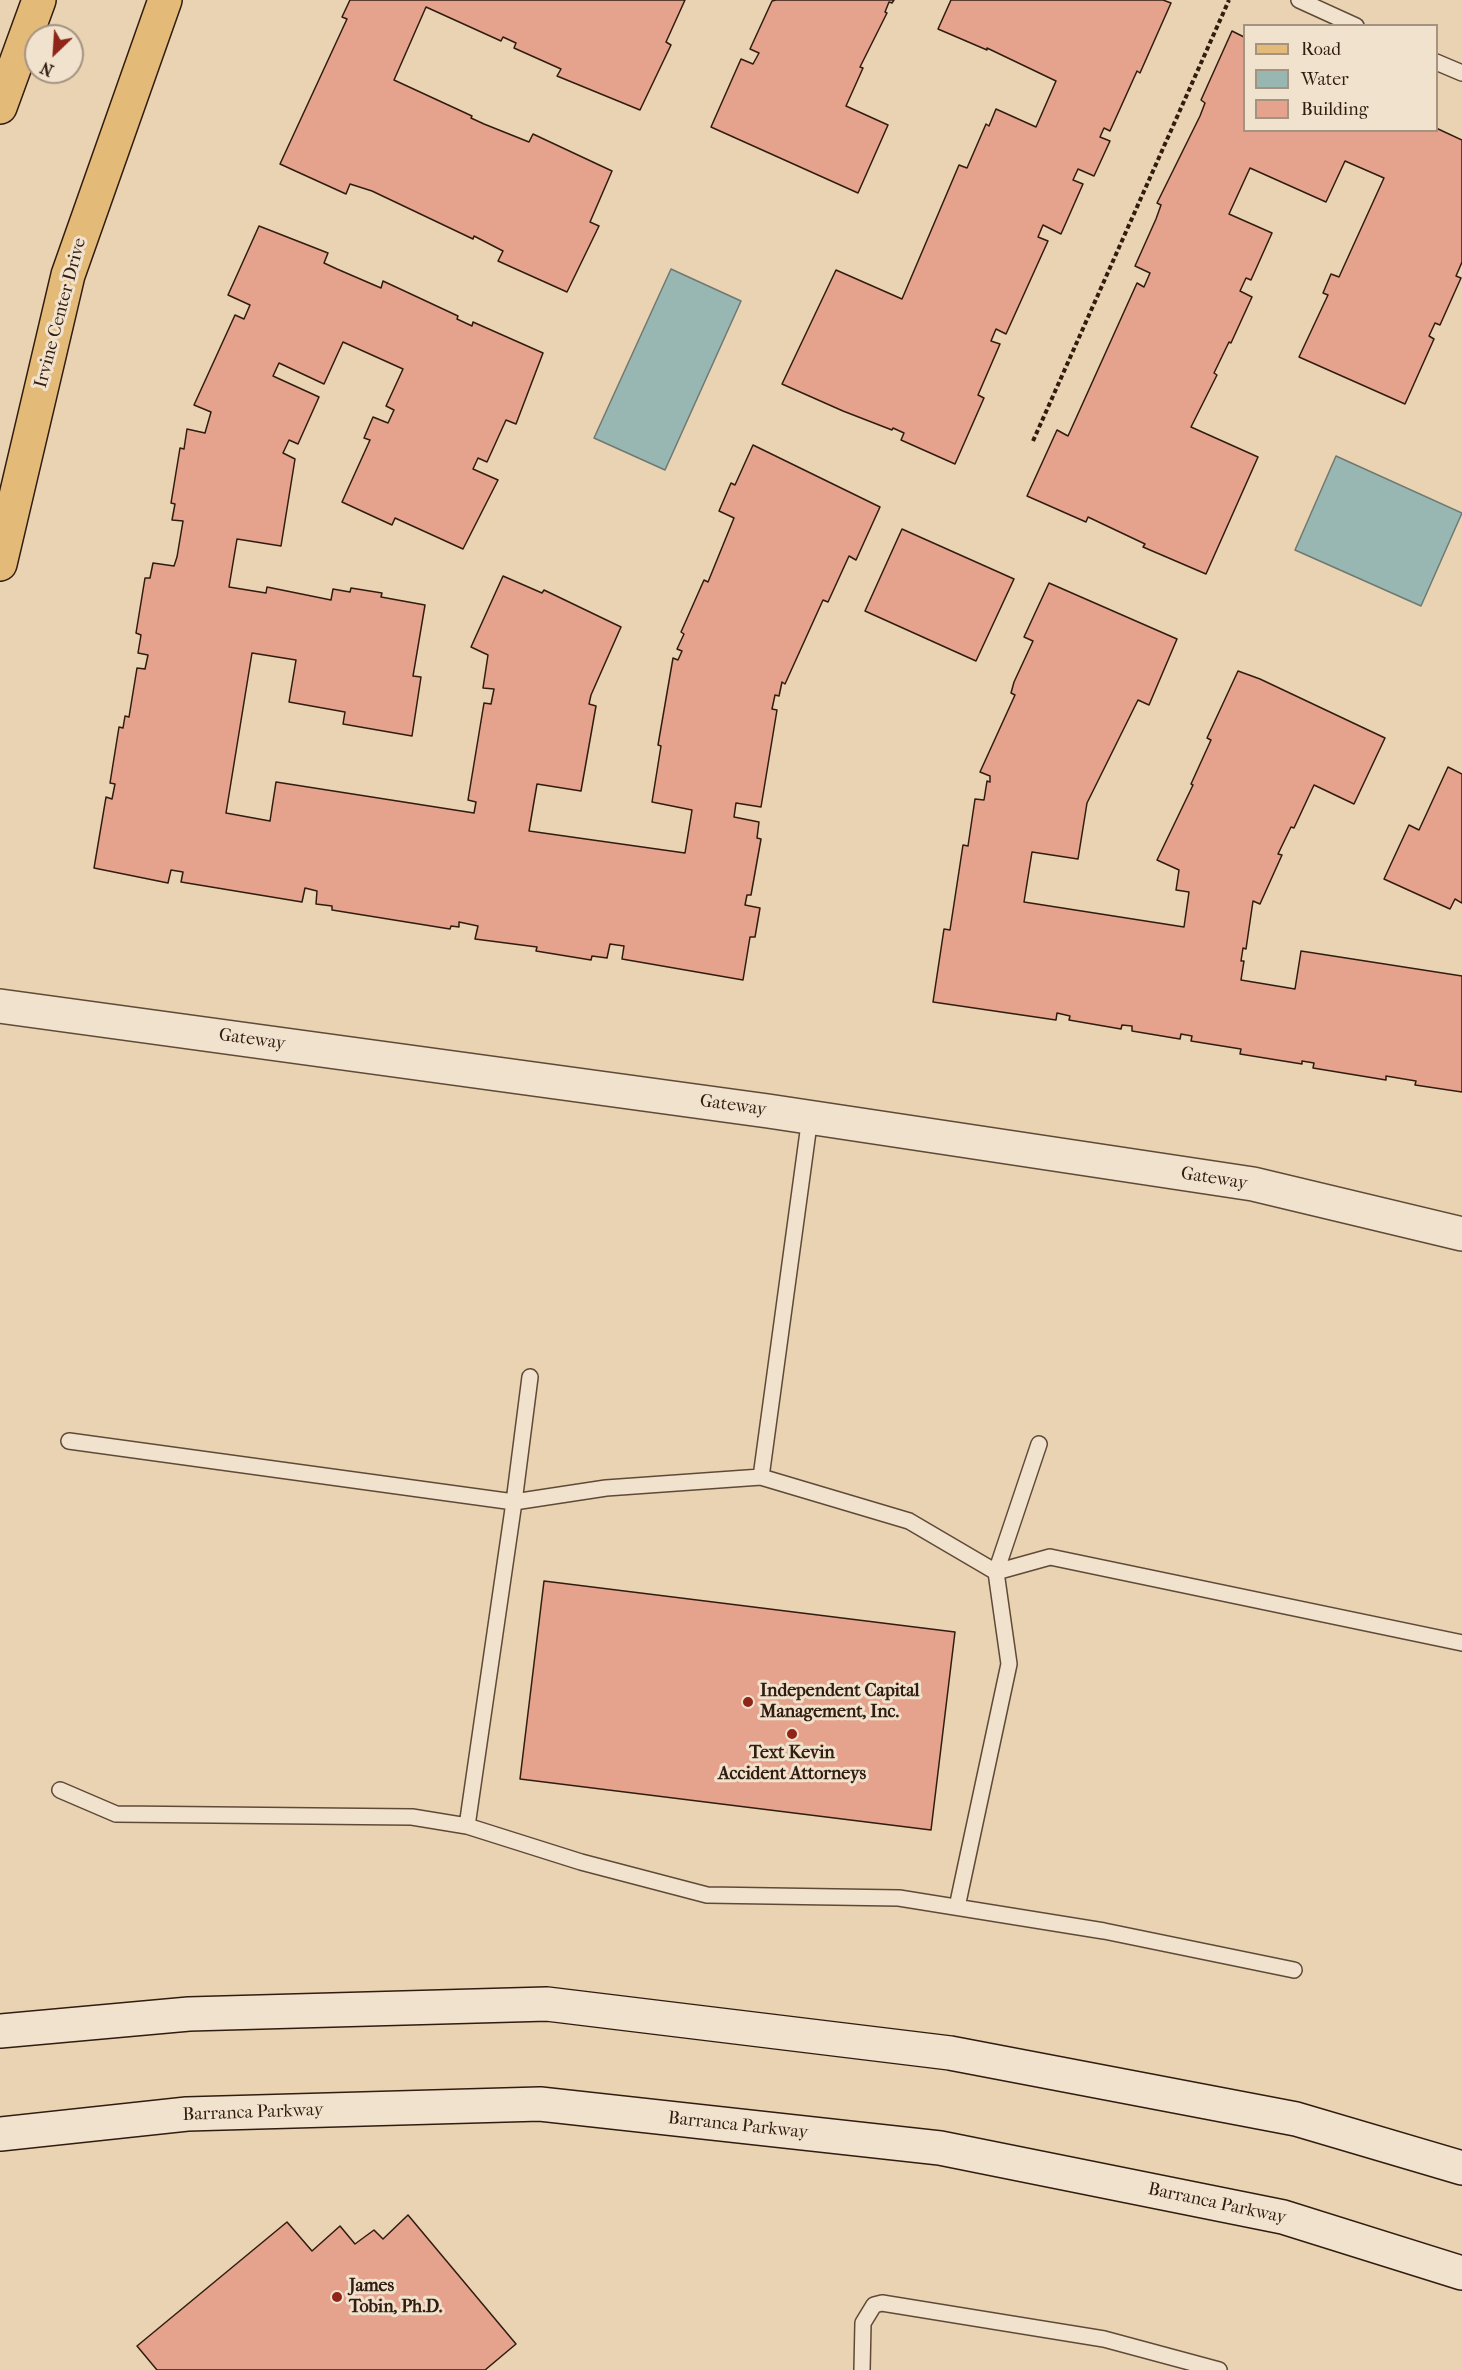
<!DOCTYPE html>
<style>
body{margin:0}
#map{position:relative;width:1462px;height:2370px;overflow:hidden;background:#e9d3b2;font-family:"IM FELL French Canon",serif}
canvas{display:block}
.legend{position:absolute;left:1243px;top:24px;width:195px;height:108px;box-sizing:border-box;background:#f1e2cd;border:2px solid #a49381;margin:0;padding:8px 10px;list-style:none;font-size:18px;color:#311c10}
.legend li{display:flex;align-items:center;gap:12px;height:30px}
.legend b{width:30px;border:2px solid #a49381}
.north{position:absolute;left:24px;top:24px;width:60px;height:60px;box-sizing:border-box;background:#f1e2cd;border:2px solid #a49381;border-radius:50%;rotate:205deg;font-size:16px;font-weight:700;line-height:24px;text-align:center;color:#311c10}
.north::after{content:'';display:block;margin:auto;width:21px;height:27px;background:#8f2418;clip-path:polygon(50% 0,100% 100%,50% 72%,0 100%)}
</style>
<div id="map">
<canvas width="1462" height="2370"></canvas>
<ul class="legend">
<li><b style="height:8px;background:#e4ba79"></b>Road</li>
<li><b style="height:16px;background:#98b7b2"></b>Water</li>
<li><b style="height:16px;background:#e5a38d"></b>Building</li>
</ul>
<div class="north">N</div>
</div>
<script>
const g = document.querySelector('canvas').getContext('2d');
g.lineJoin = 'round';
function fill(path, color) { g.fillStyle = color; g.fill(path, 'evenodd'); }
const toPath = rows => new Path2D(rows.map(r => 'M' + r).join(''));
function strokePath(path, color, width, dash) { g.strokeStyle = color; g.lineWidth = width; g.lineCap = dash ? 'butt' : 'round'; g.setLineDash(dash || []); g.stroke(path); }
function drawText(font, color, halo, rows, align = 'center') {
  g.font = font + ' "IM FELL French Canon",serif'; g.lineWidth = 6; g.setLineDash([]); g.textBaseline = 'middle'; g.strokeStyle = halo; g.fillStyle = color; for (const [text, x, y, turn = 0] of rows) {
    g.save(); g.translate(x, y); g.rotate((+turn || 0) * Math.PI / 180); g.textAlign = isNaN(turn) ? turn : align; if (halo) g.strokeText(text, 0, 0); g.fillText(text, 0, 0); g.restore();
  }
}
const water = toPath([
 [671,269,741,301,665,470,594,438,671,269],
 [1336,456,1462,513,1421,606,1295,550,1336,456]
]);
fill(water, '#98b7b2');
strokePath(water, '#6f7971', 1.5);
const building = toPath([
 [350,0,685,0,666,42,671,45,640,110,557,76,561,69,514,48,516,43,503,37,501,41,426,7,394,80,472,116,471,118,484,124,529,142,533,134,612,171,590,222,599,226,567,292,498,261,503,251,474,236,473,239,372,191,350,184,346,194,280,164,347,19,342,17,350,0],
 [776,0,894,0,892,3,889,2,885,12,887,13,860,67,863,68,846,106,888,125,858,193,711,127,741,59,753,64,759,53,750,49,772,1,776,0],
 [951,0,1163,0,1171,3,1140,73,1137,71,1110,131,1104,128,1100,137,1110,141,1094,176,1078,169,1073,180,1083,184,1061,234,1043,225,1038,237,1048,241,1006,334,996,329,991,341,1000,344,978,395,984,398,955,464,901,440,904,433,893,428,892,430,843,411,782,384,836,270,902,299,959,165,967,168,986,124,989,126,996,109,1036,127,1056,81,987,48,987,50,938,29,951,0],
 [1232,31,1244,37,1244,130,1436,130,1436,128,1462,140,1462,262,1456,276,1461,278,1440,325,1435,323,1429,336,1434,339,1405,404,1299,357,1328,295,1323,293,1331,274,1339,277,1384,178,1345,161,1326,202,1250,168,1229,214,1272,233,1251,280,1246,278,1240,291,1252,297,1231,343,1229,342,1214,373,1217,375,1191,427,1258,457,1206,574,1143,547,1145,544,1088,517,1086,522,1027,496,1057,430,1068,436,1137,283,1144,287,1150,273,1135,266,1156,219,1161,205,1157,203,1200,116,1205,103,1201,100,1232,31],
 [259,226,328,253,324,263,337,269,381,288,383,281,458,316,457,319,472,326,473,322,543,353,516,424,506,420,487,462,478,458,473,469,498,480,463,549,395,518,392,525,342,502,370,440,364,438,373,417,388,423,394,410,386,406,403,369,343,342,324,384,279,363,273,376,319,397,298,444,289,440,283,453,295,459,281,546,237,539,229,587,266,593,267,587,331,600,333,589,350,592,351,588,382,593,381,597,425,605,413,676,421,677,412,736,343,724,345,712,289,702,296,660,252,653,226,813,270,821,276,782,474,813,476,802,468,800,484,703,491,704,494,689,483,688,488,655,471,647,503,576,542,593,544,590,621,627,591,695,589,704,596,706,581,791,537,784,529,831,685,853,692,810,652,802,661,746,658,745,673,658,678,660,682,651,677,649,684,634,681,632,704,580,708,582,734,518,719,511,731,483,735,485,753,445,880,507,856,560,849,556,828,602,823,600,785,684,782,682,779,696,775,695,772,709,777,710,761,807,736,803,734,817,759,822,757,838,761,839,751,895,747,895,745,905,760,908,755,937,750,937,743,980,622,959,624,946,610,944,607,958,592,956,591,960,536,951,537,947,475,939,478,926,459,922,459,927,451,926,450,929,332,910,332,906,316,904,317,891,305,888,302,902,181,882,183,872,171,870,168,883,94,868,106,797,112,799,115,784,110,783,119,727,123,728,125,716,129,717,137,668,145,669,148,655,138,653,141,635,136,633,145,578,150,578,153,563,174,566,177,557,183,521,172,520,175,504,171,503,180,448,184,449,187,429,205,433,211,412,194,405,235,315,244,319,250,305,228,295,259,226],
 [902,529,1014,579,976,661,865,611,902,529],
 [1049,583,1177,639,1149,705,1138,700,1087,803,1078,859,1032,852,1024,902,1184,927,1189,892,1176,890,1179,870,1157,860,1193,785,1191,784,1211,740,1207,738,1238,671,1260,679,1385,738,1354,804,1314,785,1294,828,1291,827,1278,854,1282,855,1260,904,1253,901,1246,949,1243,948,1241,961,1244,961,1241,980,1295,989,1301,951,1462,976,1462,1092,1415,1085,1416,1081,1386,1076,1386,1080,1313,1068,1314,1063,1302,1061,1302,1064,1240,1054,1241,1049,1191,1041,1192,1036,1181,1034,1180,1039,1132,1031,1132,1026,1122,1025,1121,1029,1069,1020,1070,1016,1057,1013,1056,1020,933,1002,944,929,950,930,963,845,968,846,975,799,984,800,987,781,990,782,990,776,980,772,1015,695,1011,693,1014,682,1033,641,1024,637,1049,583],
 [1448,767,1462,774,1462,903,1455,899,1450,909,1384,879,1409,825,1419,830,1448,767],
 [544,1581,955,1632,931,1830,520,1779,544,1581],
 [408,2215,516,2344,485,2370,157,2370,137,2346,287,2222,312,2251,340,2226,355,2244,374,2230,383,2239,408,2215]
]);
fill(building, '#e5a38d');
strokePath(building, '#311c10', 1.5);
const service = toPath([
 [1299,0,1356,26],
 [1436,62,1462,73],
 [69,1441,514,1502,530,1377],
 [761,1477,810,1117],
 [996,1572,1050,1557,1462,1643],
 [996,1572,1039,1444],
 [60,1790,116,1814,412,1817,467,1826,581,1862,707,1895,899,1898,1104,1931,1294,1970],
 [467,1826,514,1502,606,1488,761,1477,909,1521,996,1572,1009,1664,957,1907],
 [862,2370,863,2323,874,2305,882,2303,1104,2339,1219,2370]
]);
const tertiary = toPath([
 [0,1006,768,1111,1253,1184,1462,1234]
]);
const secondary = toPath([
 [0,2031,189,2014,547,2004,950,2053,1296,2119,1462,2168],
 [0,2134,187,2114,540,2104,940,2148,1283,2217,1462,2273]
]);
const primary = toPath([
 [0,107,39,0],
 [0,564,68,275,165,0]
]);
strokePath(service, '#5f4a38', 18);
strokePath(tertiary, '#5f4a38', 36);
strokePath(secondary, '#311c10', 36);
strokePath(primary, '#311c10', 36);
strokePath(toPath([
 [1033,441,1229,0]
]), '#311c10', 4, [4.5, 3]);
strokePath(service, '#f1e2cd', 15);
strokePath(tertiary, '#f1e2cd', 33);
strokePath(secondary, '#f1e2cd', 33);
strokePath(primary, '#e4ba79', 33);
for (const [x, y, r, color] of [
 [748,1702,6,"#8f2418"],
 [792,1734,6,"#8f2418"],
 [337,2297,6,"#8f2418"]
]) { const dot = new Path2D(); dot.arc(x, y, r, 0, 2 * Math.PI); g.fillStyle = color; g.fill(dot); strokePath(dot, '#f1e2cd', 2); }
drawText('18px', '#311c10', '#f1e2cd', [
 ["Irvine Center Drive",61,313,-75],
 ["Gateway",252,1040,8],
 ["Gateway",733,1106,8],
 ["Gateway",1214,1179,9],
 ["Barranca Parkway",253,2113,-2],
 ["Barranca Parkway",738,2126,6],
 ["Barranca Parkway",1217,2204,12]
]);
drawText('bold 18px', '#311c10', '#f1e2cd', [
 ["Independent Capital",760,1692],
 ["Management, Inc.",760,1713],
 ["Text Kevin",792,1754,"center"],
 ["Accident Attorneys",792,1775,"center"],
 ["James",349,2287],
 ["Tobin, Ph.D.",349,2308]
], 'left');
</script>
